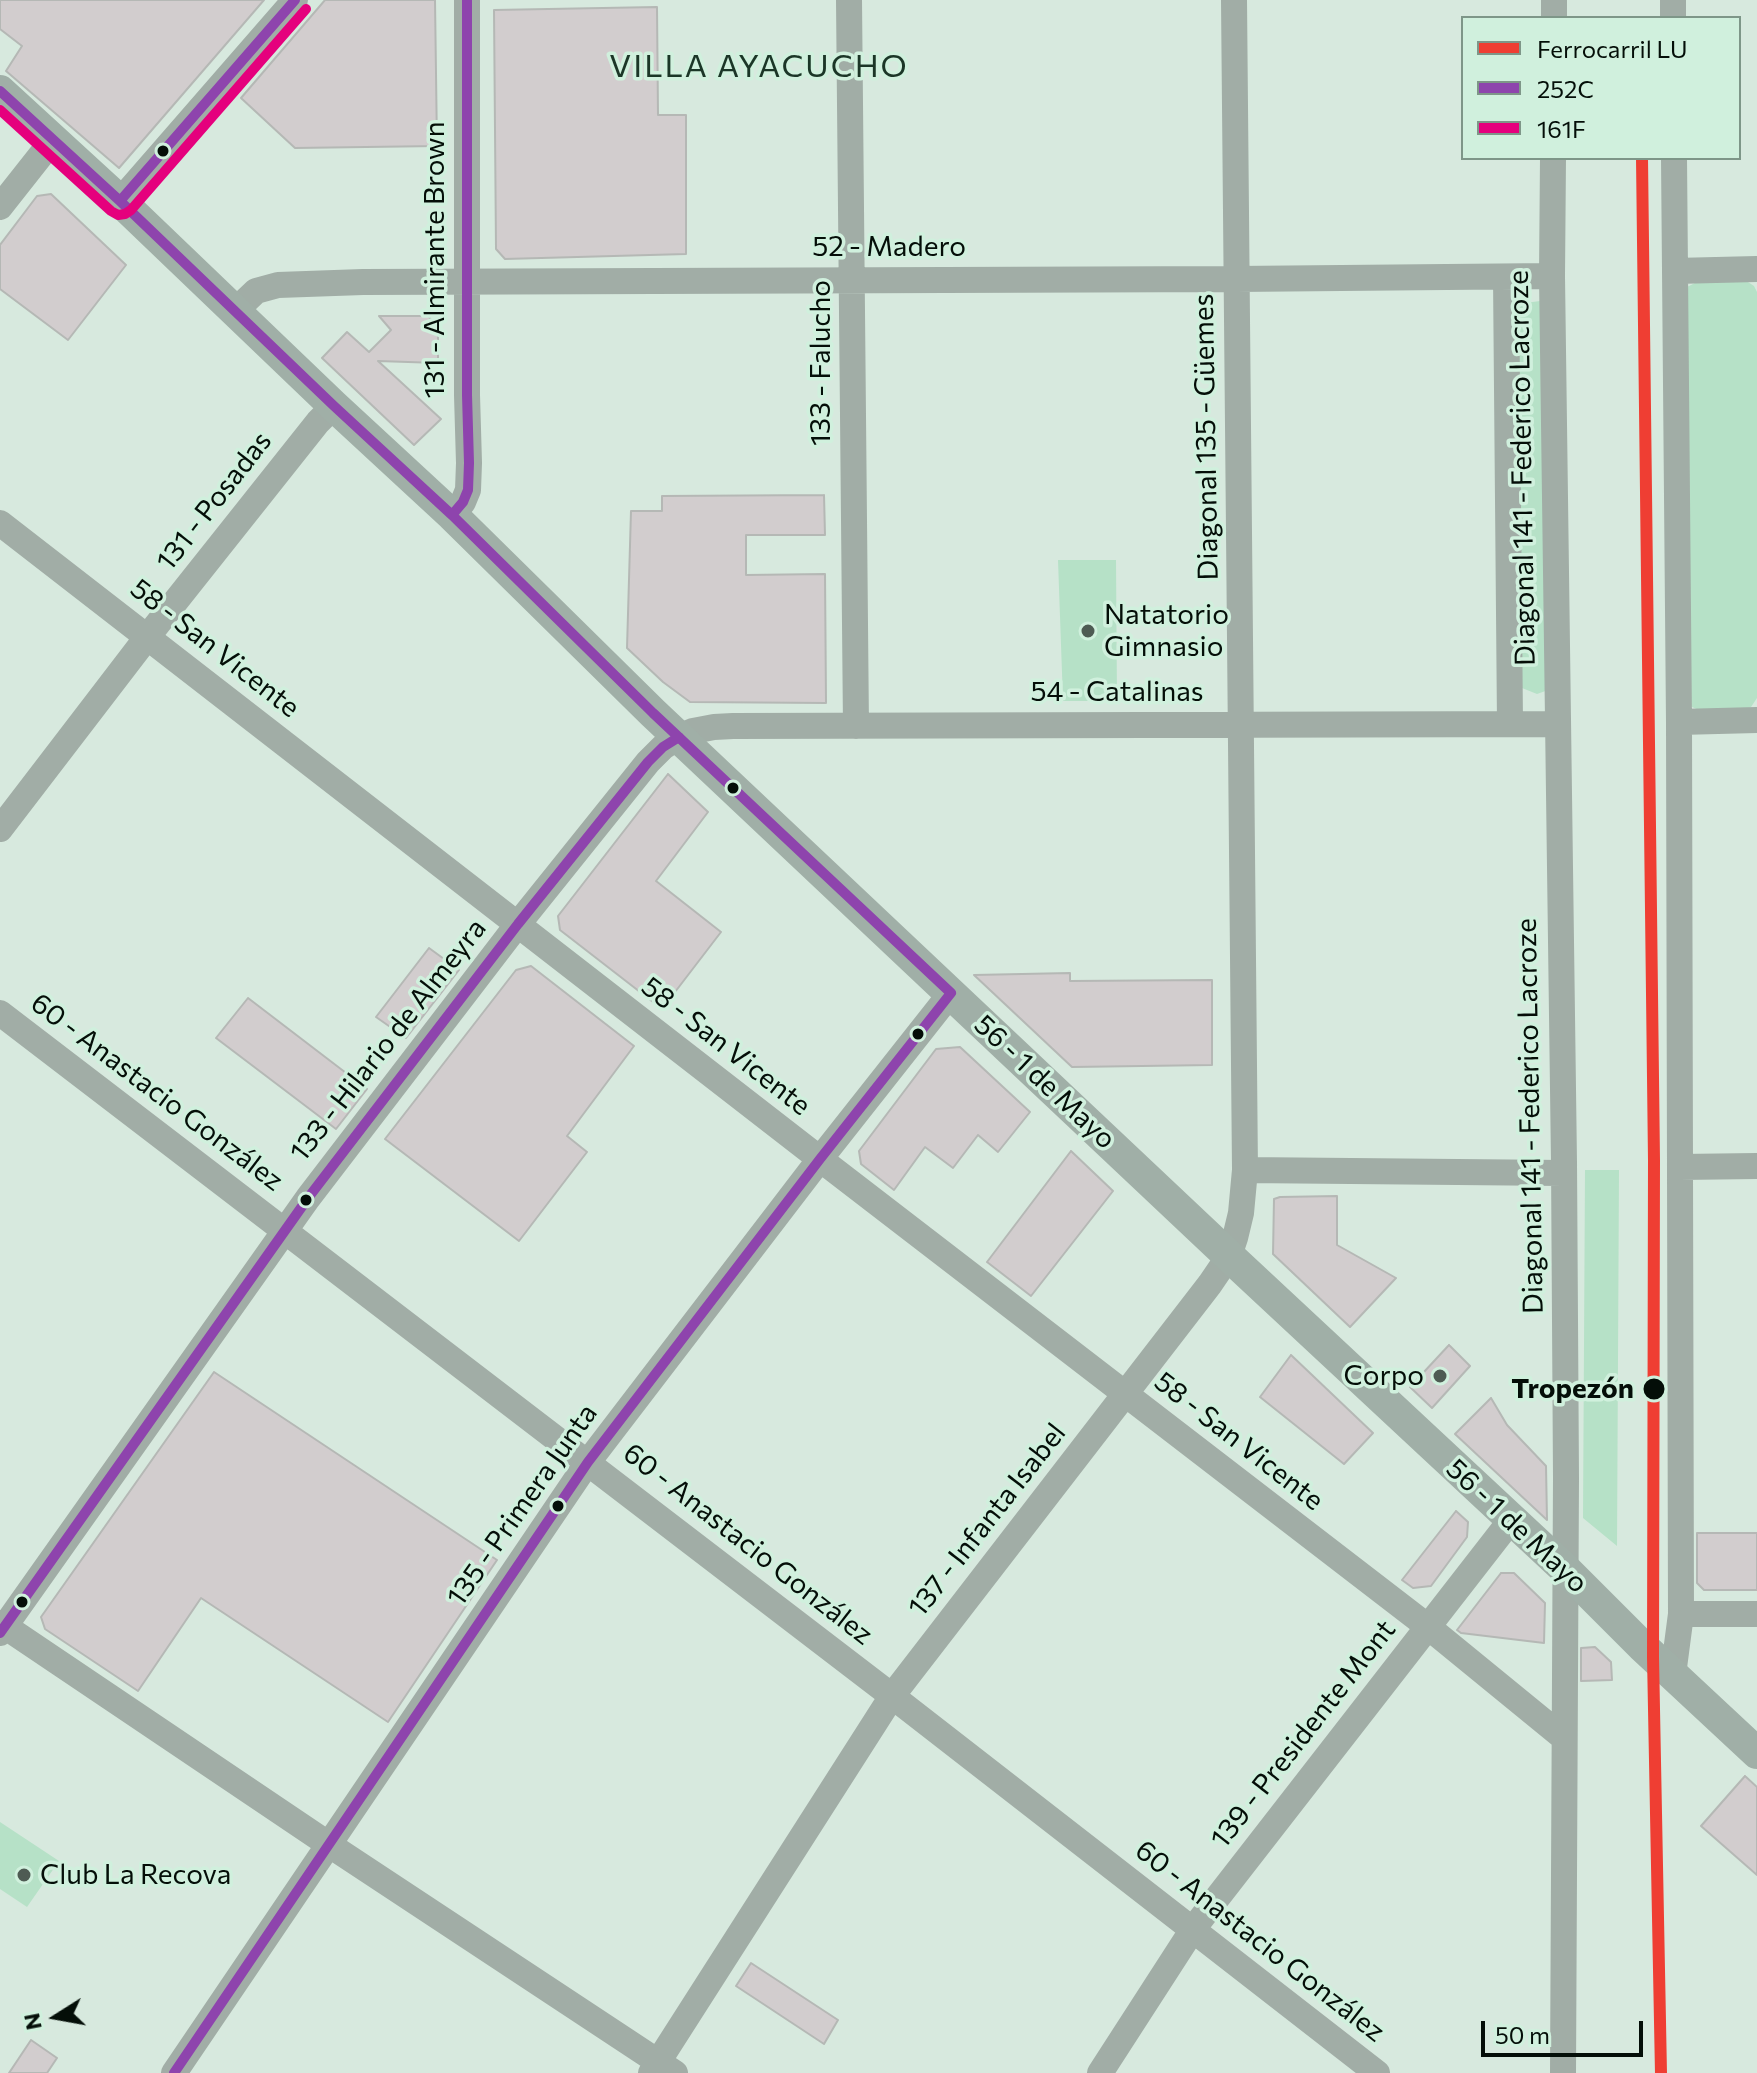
<!DOCTYPE html>
<meta charset="utf-8">
<style>
body{margin:0}
#map{position:relative;width:1757px;height:2073px;overflow:hidden;background:#d7e9de;font-family:Commissioner,sans-serif}
canvas{display:block}
.legend{position:absolute;left:1461px;top:16px;width:280px;height:144px;box-sizing:border-box;background:#d0f0dd;border:2px solid #7e9688;margin:0;padding:10px 14px;list-style:none;font-size:24px;color:#040e08}
.legend li{display:flex;align-items:center;gap:16px;height:40px}
.legend b{width:40px;border:2px solid #7e9688}
.north{position:absolute;left:16px;top:1977px;width:80px;height:80px;-webkit-text-stroke:6px #d0f0dd;paint-order:stroke;rotate:259deg;font-size:22px;font-weight:700;line-height:32px;text-align:center;color:#040e08}
.north::after{content:'';display:block;margin:auto;width:28px;height:36px;background:#040e08;clip-path:polygon(50% 0,100% 100%,50% 72%,0 100%)}
.scale{position:absolute;left:1481px;top:2021px;width:162px;height:36px;box-sizing:border-box;border:4px solid #040e08;border-top:0;padding-left:10px;font-size:24px;line-height:28px;white-space:nowrap;color:#040e08;-webkit-text-stroke:6px #d0f0dd;paint-order:stroke}
</style>
<div id="map">
<canvas width="1757" height="2073"></canvas>
<ul class="legend">
<li><b style="height:10px;background:#ef3e33"></b>Ferrocarril LU</li>
<li><b style="height:10px;background:#8e44ad"></b>252C</li>
<li><b style="height:10px;background:#e5007d"></b>161F</li>
</ul>
<div class="north">N</div>
<div class="scale">50 m</div>
</div>
<script>
const g = document.querySelector('canvas').getContext('2d');
g.lineJoin = 'round';
function fill(path, color) { g.fillStyle = color; g.fill(path, 'evenodd'); }
const toPath = rows => new Path2D(rows.map(r => 'M' + r).join(''));
function strokePath(path, color, width, dash) { g.strokeStyle = color; g.lineWidth = width; g.lineCap = dash ? 'butt' : 'round'; g.setLineDash(dash || []); g.stroke(path); }
function drawText(font, color, halo, rows, align = 'center') {
  g.font = font + ' Commissioner,sans-serif'; g.lineWidth = 7; g.setLineDash([]); g.textBaseline = 'middle'; g.strokeStyle = halo; g.fillStyle = color; for (const [text, x, y, turn = 0] of rows) {
    g.save(); g.translate(x, y); g.rotate((+turn || 0) * Math.PI / 180); g.textAlign = isNaN(turn) ? turn : align; if (halo) g.strokeText(text, 0, 0); g.fillText(text, 0, 0); g.restore();
  }
}
fill(toPath([
 [1697,282,1748,282,1754,286,1757,292,1757,698,1751,707,1743,710,1699,710,1692,707,1686,702,1685,288],
 [1540,301,1551,689,1537,694,1522,688,1517,309,1525,303],
 [1058,560,1116,560,1117,701,1063,701],
 [1585,1170,1619,1170,1617,1546,1583,1518],
 [0,1822,59,1861,27,1907,0,1889]
]), '#b6e1c7');
const building = toPath([
 [0,0,264,0,119,168,6,71,22,46,0,29,0,0],
 [325,0,435,0,437,146,295,148,241,98,325,0],
 [657,7,658,115,686,115,686,254,505,259,496,249,494,10,657,7],
 [51,194,126,265,68,340,0,289,0,245,37,196,51,194],
 [379,316,428,316,438,326,438,363,378,361,441,419,414,445,322,358,347,332,369,352,391,330,379,316],
 [824,495,825,535,746,535,746,575,825,574,826,703,690,702,663,682,627,648,631,511,662,511,662,496,824,495],
 [668,774,708,812,656,881,721,932,662,1009,560,930,558,916,668,774],
 [429,948,459,970,406,1038,376,1017,429,948],
 [531,966,634,1046,567,1136,587,1152,519,1241,385,1139,516,970,531,966],
 [1070,973,1070,981,1212,980,1212,1065,1072,1067,974,975,1070,973],
 [248,998,367,1089,336,1129,216,1038,248,998],
 [960,1047,1030,1112,998,1152,978,1135,953,1168,925,1147,894,1190,861,1164,859,1151,936,1049,960,1047],
 [1071,1151,1113,1191,1031,1296,987,1262,1071,1151],
 [1337,1196,1337,1245,1396,1278,1350,1327,1273,1254,1274,1199,1280,1197,1337,1196],
 [1449,1345,1470,1366,1432,1408,1410,1387,1449,1345],
 [1291,1355,1373,1433,1344,1464,1260,1397,1291,1355],
 [214,1372,497,1560,388,1722,201,1598,138,1691,45,1629,41,1617,214,1372],
 [1491,1398,1507,1425,1546,1466,1547,1520,1455,1434,1491,1398],
 [1456,1511,1468,1522,1467,1537,1431,1586,1413,1588,1402,1580,1456,1511],
 [1697,1533,1757,1533,1757,1590,1704,1590,1697,1583,1697,1533],
 [1501,1573,1514,1573,1545,1603,1544,1643,1461,1633,1457,1630,1501,1573],
 [1595,1647,1611,1662,1612,1680,1581,1681,1581,1648,1595,1647],
 [1745,1776,1757,1787,1757,1875,1701,1826,1745,1776],
 [751,1963,838,2020,824,2044,736,1986,751,1963],
 [31,2040,57,2058,47,2073,9,2073,31,2040]
]);
fill(building, '#d2cdce');
strokePath(building, '#b5b8b5', 2);
strokePath(toPath([
 [849,0,856,726],
 [1673,0,1673,18],
 [1554,18,1554,0],
 [1553,158,1552,276,1564,1162,1566,1478,1563,2073],
 [120,201,295,0],
 [0,207,41,155,56,141],
 [1675,271,1757,269],
 [1506,277,1510,724],
 [235,311,256,291,278,285,363,282,1236,279,1552,276],
 [452,515,463,502,468,490,469,463,467,395,467,0],
 [0,523,820,1159,1427,1626,1564,1738],
 [1679,722,1757,720],
 [0,829,148,636,318,422,334,406],
 [0,1013,892,1696,1377,2073],
 [1680,1167,1757,1166],
 [1245,1170,1563,1173],
 [1681,1614,1757,1614],
 [0,1623,328,1844,675,2073],
 [0,1633,308,1198,518,924,648,762,663,747,679,737,693,731,714,727,733,726,1557,724],
 [1673,1675,1681,1614,1679,722,1674,158],
 [174,2073,588,1462,820,1159,951,993],
 [651,2073,892,1696,1210,1284,1229,1256,1235,1238,1241,1213,1245,1170,1234,0],
 [1100,2073,1193,1929,1511,1520]
]), '#a1ada6', 26);
strokePath(toPath([
 [0,91,120,201,334,406,452,515,653,713,1229,1256,1565,1569,1642,1646,1757,1753]
]), '#a0afa7', 32);
strokePath(toPath([
 [0,91,120,201,334,406,452,515,653,713,951,993,820,1159,588,1462,174,2073],
 [120,201,295,0],
 [452,515,463,502,468,490,469,463,467,395,467,0],
 [0,1633,308,1198,518,924,648,762,663,747,679,737]
]), '#8e44ad', 10);
strokePath(toPath([
 [0,110,111,211,118,215,125,214,131,210,306,9]
]), '#e5007d', 10);
strokePath(toPath([
 [1642,158,1654,1160,1653,1657,1661,2073]
]), '#ef3e33', 12);
for (const [x, y, r, color] of [
 [163,151,7,"#040e08"],
 [1088,631,8,"#4e5b53"],
 [733,788,7,"#040e08"],
 [918,1034,7,"#040e08"],
 [306,1200,7,"#040e08"],
 [1440,1376,8,"#4e5b53"],
 [1654,1389,12,"#040e08"],
 [558,1506,7,"#040e08"],
 [22,1602,7,"#040e08"],
 [24,1875,8,"#4e5b53"]
]) { const dot = new Path2D(); dot.arc(x, y, r, 0, 2 * Math.PI); g.fillStyle = color; g.fill(dot); strokePath(dot, '#d0f0dd', 3); }
drawText('28px', '#040e08', '#d0f0dd', [
 ["52 - Madero",889,247],
 ["131 - Almirante Brown",435,260,-90],
 ["133 - Falucho",821,363,-90],
 ["Diagonal 135 - Güemes",1206,437,-91],
 ["Diagonal 141 - Federico Lacroze",1522,468,-91],
 ["131 - Posadas",214,501,-52],
 ["58 - San Vicente",215,648,38],
 ["54 - Catalinas",1117,692],
 ["133 - Hilario de Almeyra",388,1040,-52],
 ["58 - San Vicente",726,1046,38],
 ["56 - 1 de Mayo",1045,1082,43],
 ["60 - Anastacio González",157,1092,37],
 ["Diagonal 141 - Federico Lacroze",1530,1116,-91],
 ["58 - San Vicente",1239,1441,38],
 ["135 - Primera Junta",522,1505,-55],
 ["137 - Infanta Isabel",987,1520,-52],
 ["56 - 1 de Mayo",1517,1526,43],
 ["60 - Anastacio González",748,1544,38],
 ["139 - Presidente Mont",1303,1734,-52],
 ["60 - Anastacio González",1260,1941,38]
]);
drawText('28px', '#040e08', '#d0f0dd', [
 ["Natatorio",1104,615],
 ["Gimnasio",1104,647],
 ["Corpo",1424,1376,"right"],
 ["Club La Recova",40,1875]
], 'left');
drawText('bold 28px', '#040e08', '#d0f0dd', [
 ["Tropezón",1634,1389]
], 'right');
g.letterSpacing = '2px';
drawText('32px', '#1b3627', '#d0f0dd', [
 ["VILLA AYACUCHO",759,66]
]);
g.letterSpacing = '0px';
</script>
